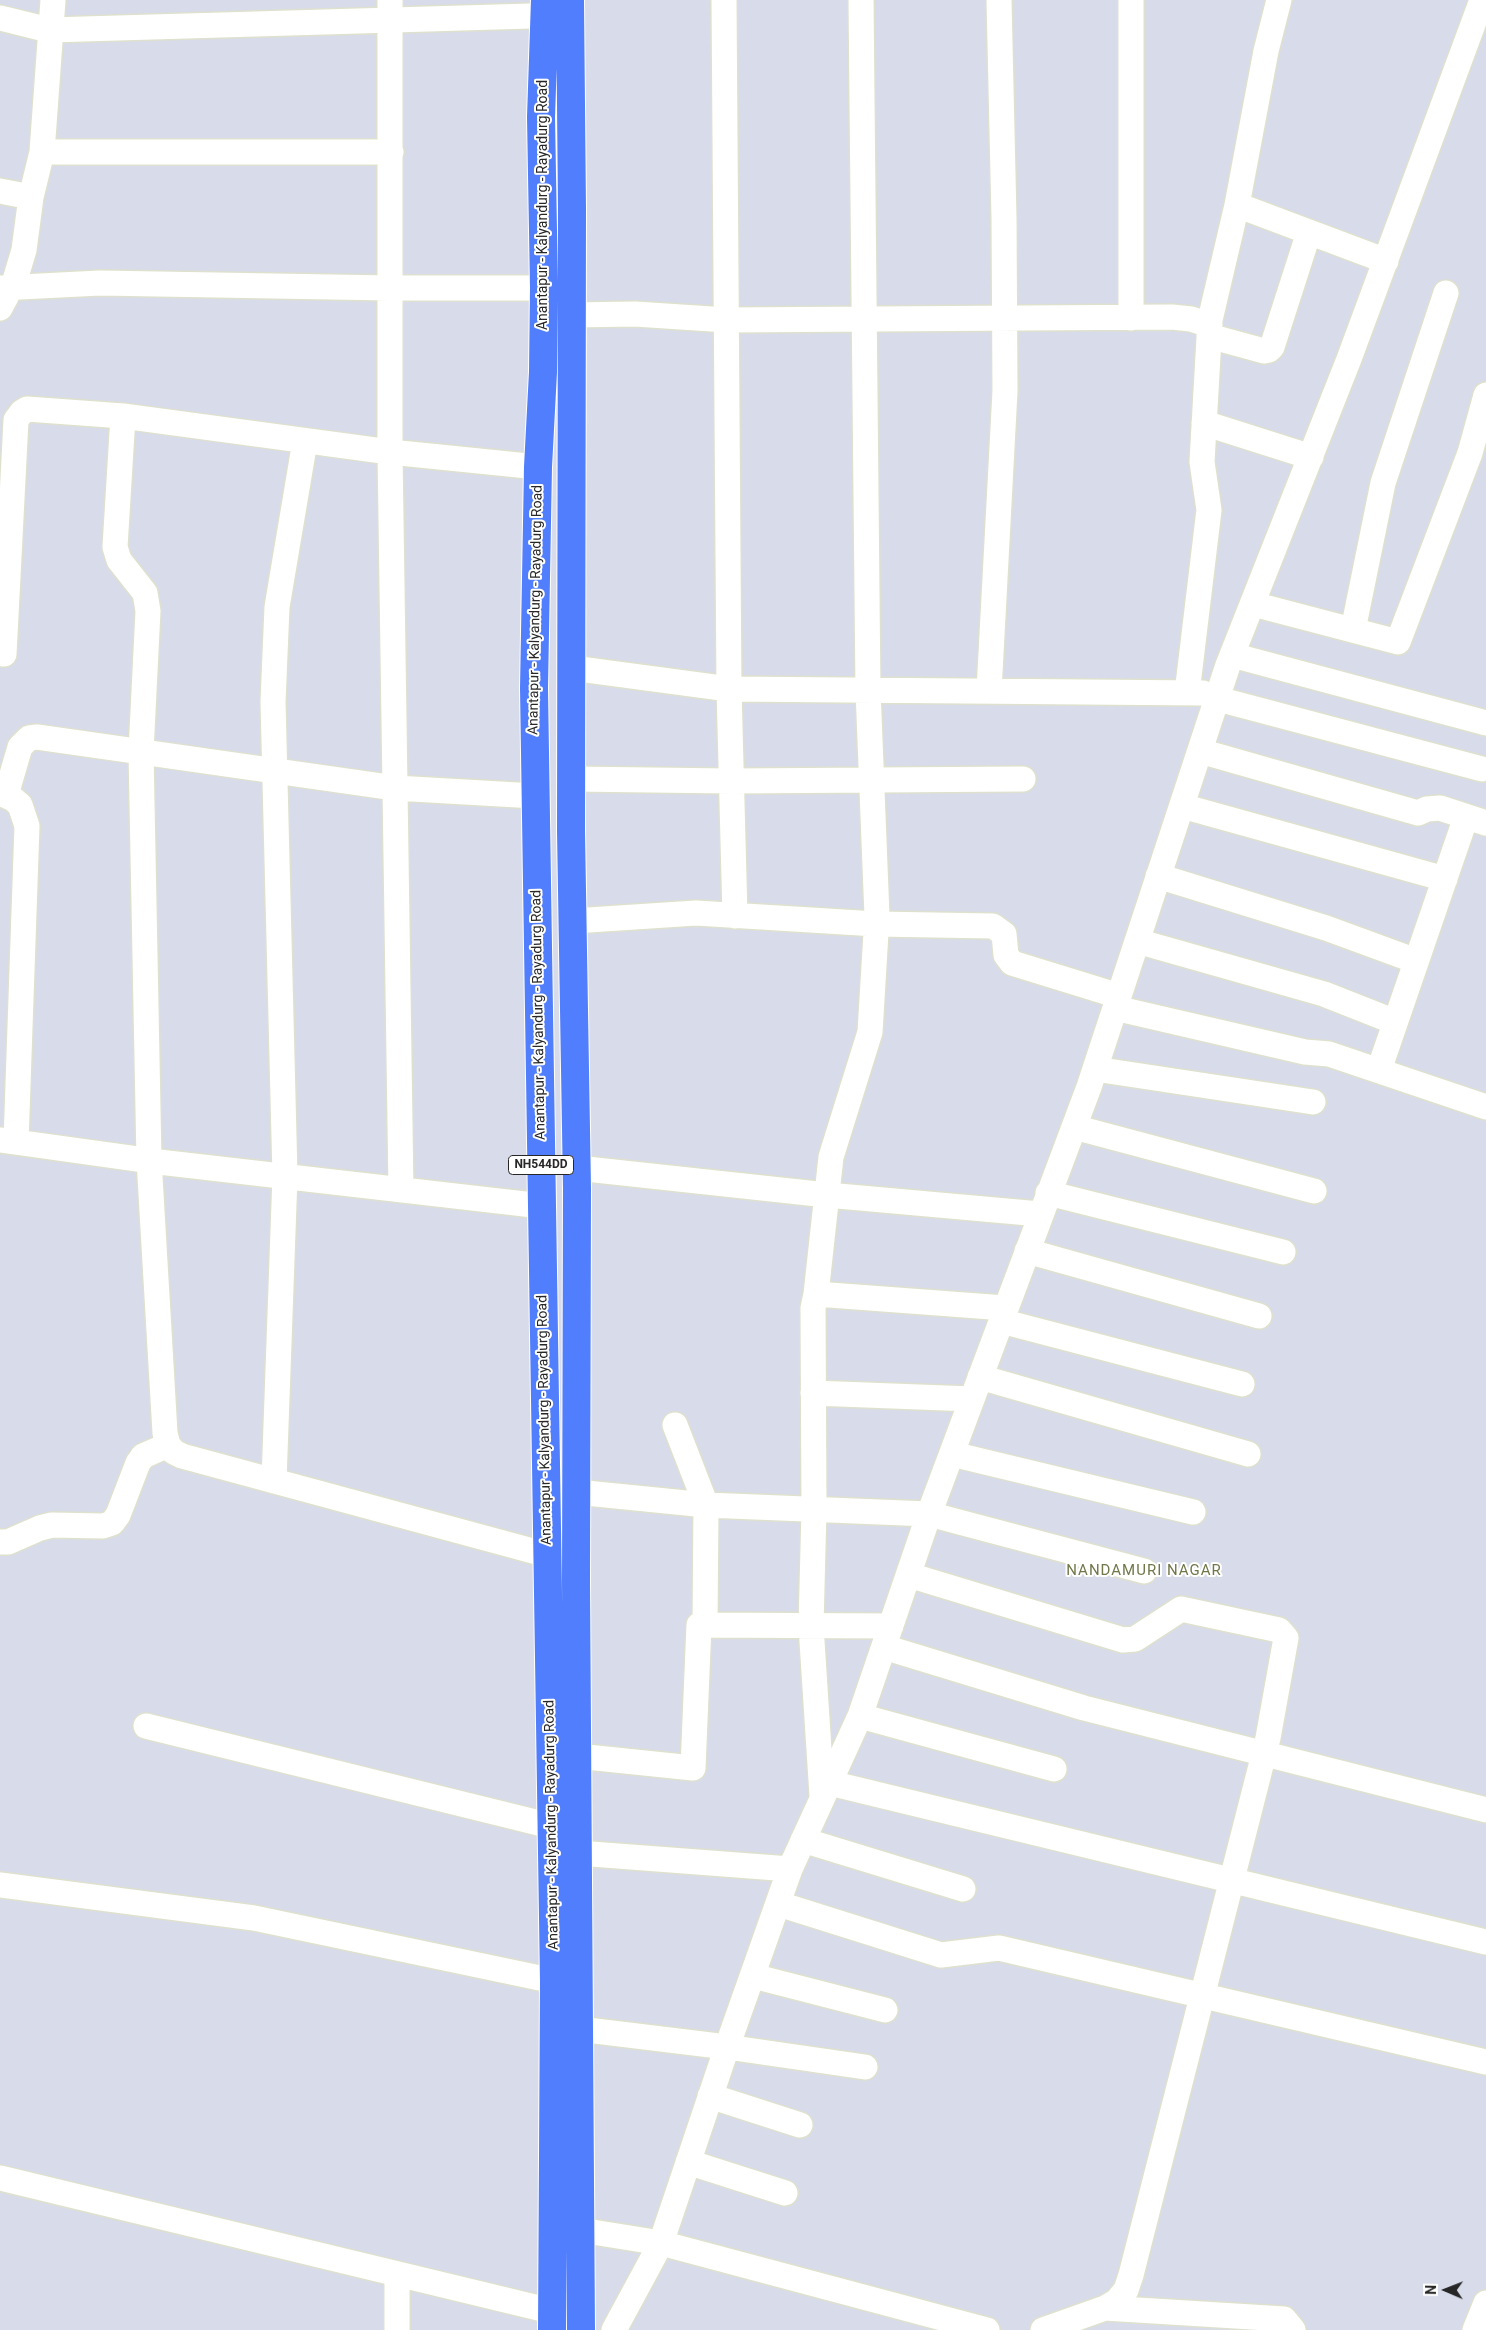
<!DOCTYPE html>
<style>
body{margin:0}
#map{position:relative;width:1486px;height:2330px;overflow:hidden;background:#d8dbea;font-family:Roboto,sans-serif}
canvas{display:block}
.north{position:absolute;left:1421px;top:2265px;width:50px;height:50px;-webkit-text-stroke:4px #fff;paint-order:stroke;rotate:271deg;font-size:14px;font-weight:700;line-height:20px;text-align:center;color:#272727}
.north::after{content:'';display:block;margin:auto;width:18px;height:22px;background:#272727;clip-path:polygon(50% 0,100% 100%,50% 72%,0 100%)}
</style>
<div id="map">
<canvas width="1486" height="2330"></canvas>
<div class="north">N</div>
</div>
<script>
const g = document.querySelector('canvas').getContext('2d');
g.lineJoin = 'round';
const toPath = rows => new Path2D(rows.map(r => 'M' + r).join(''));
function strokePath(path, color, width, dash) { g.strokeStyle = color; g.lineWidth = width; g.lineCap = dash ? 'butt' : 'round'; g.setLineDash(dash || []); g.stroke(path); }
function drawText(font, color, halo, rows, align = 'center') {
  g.font = font + ' Roboto,sans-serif'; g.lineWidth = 4; g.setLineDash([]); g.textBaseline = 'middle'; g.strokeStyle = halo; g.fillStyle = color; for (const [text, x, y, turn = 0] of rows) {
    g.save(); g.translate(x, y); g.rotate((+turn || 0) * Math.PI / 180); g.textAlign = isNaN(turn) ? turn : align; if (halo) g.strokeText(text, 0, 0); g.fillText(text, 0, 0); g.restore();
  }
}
const minor = toPath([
 [390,0,390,452,401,1190],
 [724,0,729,689,735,916],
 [1131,0,1131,318],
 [0,18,49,30,565,15],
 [42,152,391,152],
 [0,191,31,197],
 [1237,205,1386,261],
 [0,288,100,283,390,288,544,288],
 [0,308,15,280,24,250,31,197,42,152,53,0],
 [572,315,635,314,727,320,1172,317,1191,319,1210,325],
 [1209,336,1264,351,1269,350,1272,347,1309,232],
 [123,416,115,547,119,560,145,593,148,611,141,752,149,1160,165,1433,168,1445,174,1452,182,1456,566,1560],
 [1204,423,1311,457],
 [1253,604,1398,642,1470,453,1486,395],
 [1353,630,1383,483,1446,293],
 [4,654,16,420,22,412,27,409,123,416,390,452,538,467],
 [1232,655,1486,723],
 [572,668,729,689,1203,693],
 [989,691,1005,391,1004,218,999,0],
 [1187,693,1209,510,1202,462,1210,320,1237,205,1266,51,1279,0],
 [1218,699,1482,769],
 [1200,751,1418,813,1427,809,1440,808,1486,823],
 [571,779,731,781,1023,779],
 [0,793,13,799,20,805,27,826,16,1142],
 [6,795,20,747,29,738,37,737,395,788,535,796],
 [1182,806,1445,879],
 [1158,876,1326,928,1416,961],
 [573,921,696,913,876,924,993,926,1004,934,1006,955,1012,963,1119,996],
 [1137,941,1324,994,1395,1022],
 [1115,1008,1305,1052,1329,1054,1486,1107],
 [1095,1069,1313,1102],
 [1379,1070,1466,817],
 [1074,1127,1314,1191],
 [0,1140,159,1162,542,1206],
 [577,1168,827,1195,1040,1214],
 [1048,1193,1283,1252],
 [1027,1251,1259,1316],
 [816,1294,831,1157,870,1032,877,916,868,690,861,0],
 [1001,1321,1242,1384],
 [980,1377,1248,1454],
 [813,1393,972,1399],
 [675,1425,706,1505,705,1625],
 [952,1454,1193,1512],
 [274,1481,285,1176,273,702,277,607,305,441],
 [576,1492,706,1505,929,1514,1144,1571],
 [0,1542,8,1542,40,1528,52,1525,103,1526,112,1523,118,1515,138,1463,143,1456,168,1445],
 [909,1575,1123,1640,1135,1639,1181,1609,1279,1630,1286,1638,1268,1738,1131,2275,1126,2290,1117,2301,1105,2308,1043,2330],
 [884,1647,1084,1708,1486,1810],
 [860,1716,1054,1769],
 [146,1726,551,1826],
 [577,1756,693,1768,699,1625,891,1626],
 [830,1783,1486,1942],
 [822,1796,811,1626,814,1509,813,1308,816,1294,1005,1308],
 [803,1840,963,1889],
 [578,1853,790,1869],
 [0,1885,254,1918,554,1981],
 [779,1904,941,1955,999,1948,1486,2062],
 [753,1976,885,2010],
 [579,2029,727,2047,865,2067],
 [710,2096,800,2125],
 [688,2162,785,2193],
 [0,2178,551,2311],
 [580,2230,661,2243,987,2330],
 [397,2274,397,2330],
 [1105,2308,1284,2319,1293,2330],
 [614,2330,661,2243,727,2047,790,1869,860,1716,929,1514,1089,1087,1228,665,1349,359,1482,0],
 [1475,2330,1486,2303]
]);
const highway = toPath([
 [545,0,541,117,544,288,543,372,538,467,534,688,554,1981,552,2330],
 [570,0,572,208,571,831,577,1188,576,1581,581,2330]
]);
strokePath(minor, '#dee1ce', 28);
strokePath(highway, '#fff', 30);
strokePath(minor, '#fff', 25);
strokePath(highway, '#517efc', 28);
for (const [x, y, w] of [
 [541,1165,65]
]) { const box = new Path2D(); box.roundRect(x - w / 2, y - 9.5, w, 19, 4); g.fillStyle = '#fff'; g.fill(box); strokePath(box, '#272727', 1); }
drawText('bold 12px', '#272727', null, [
 ["NH544DD",541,1165]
]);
drawText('14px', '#272727', '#fff', [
 ["Anantapur - Kalyandurg - Rayadurg Road",543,205,-90],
 ["Anantapur - Kalyandurg - Rayadurg Road",536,610,-89],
 ["Anantapur - Kalyandurg - Rayadurg Road",539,1015,-91],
 ["Anantapur - Kalyandurg - Rayadurg Road",545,1420,-91],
 ["Anantapur - Kalyandurg - Rayadurg Road",552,1825,-91]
]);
g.letterSpacing = '1px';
drawText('15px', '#717749', '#fff', [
 ["NANDAMURI NAGAR",1144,1571]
]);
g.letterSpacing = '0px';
</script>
